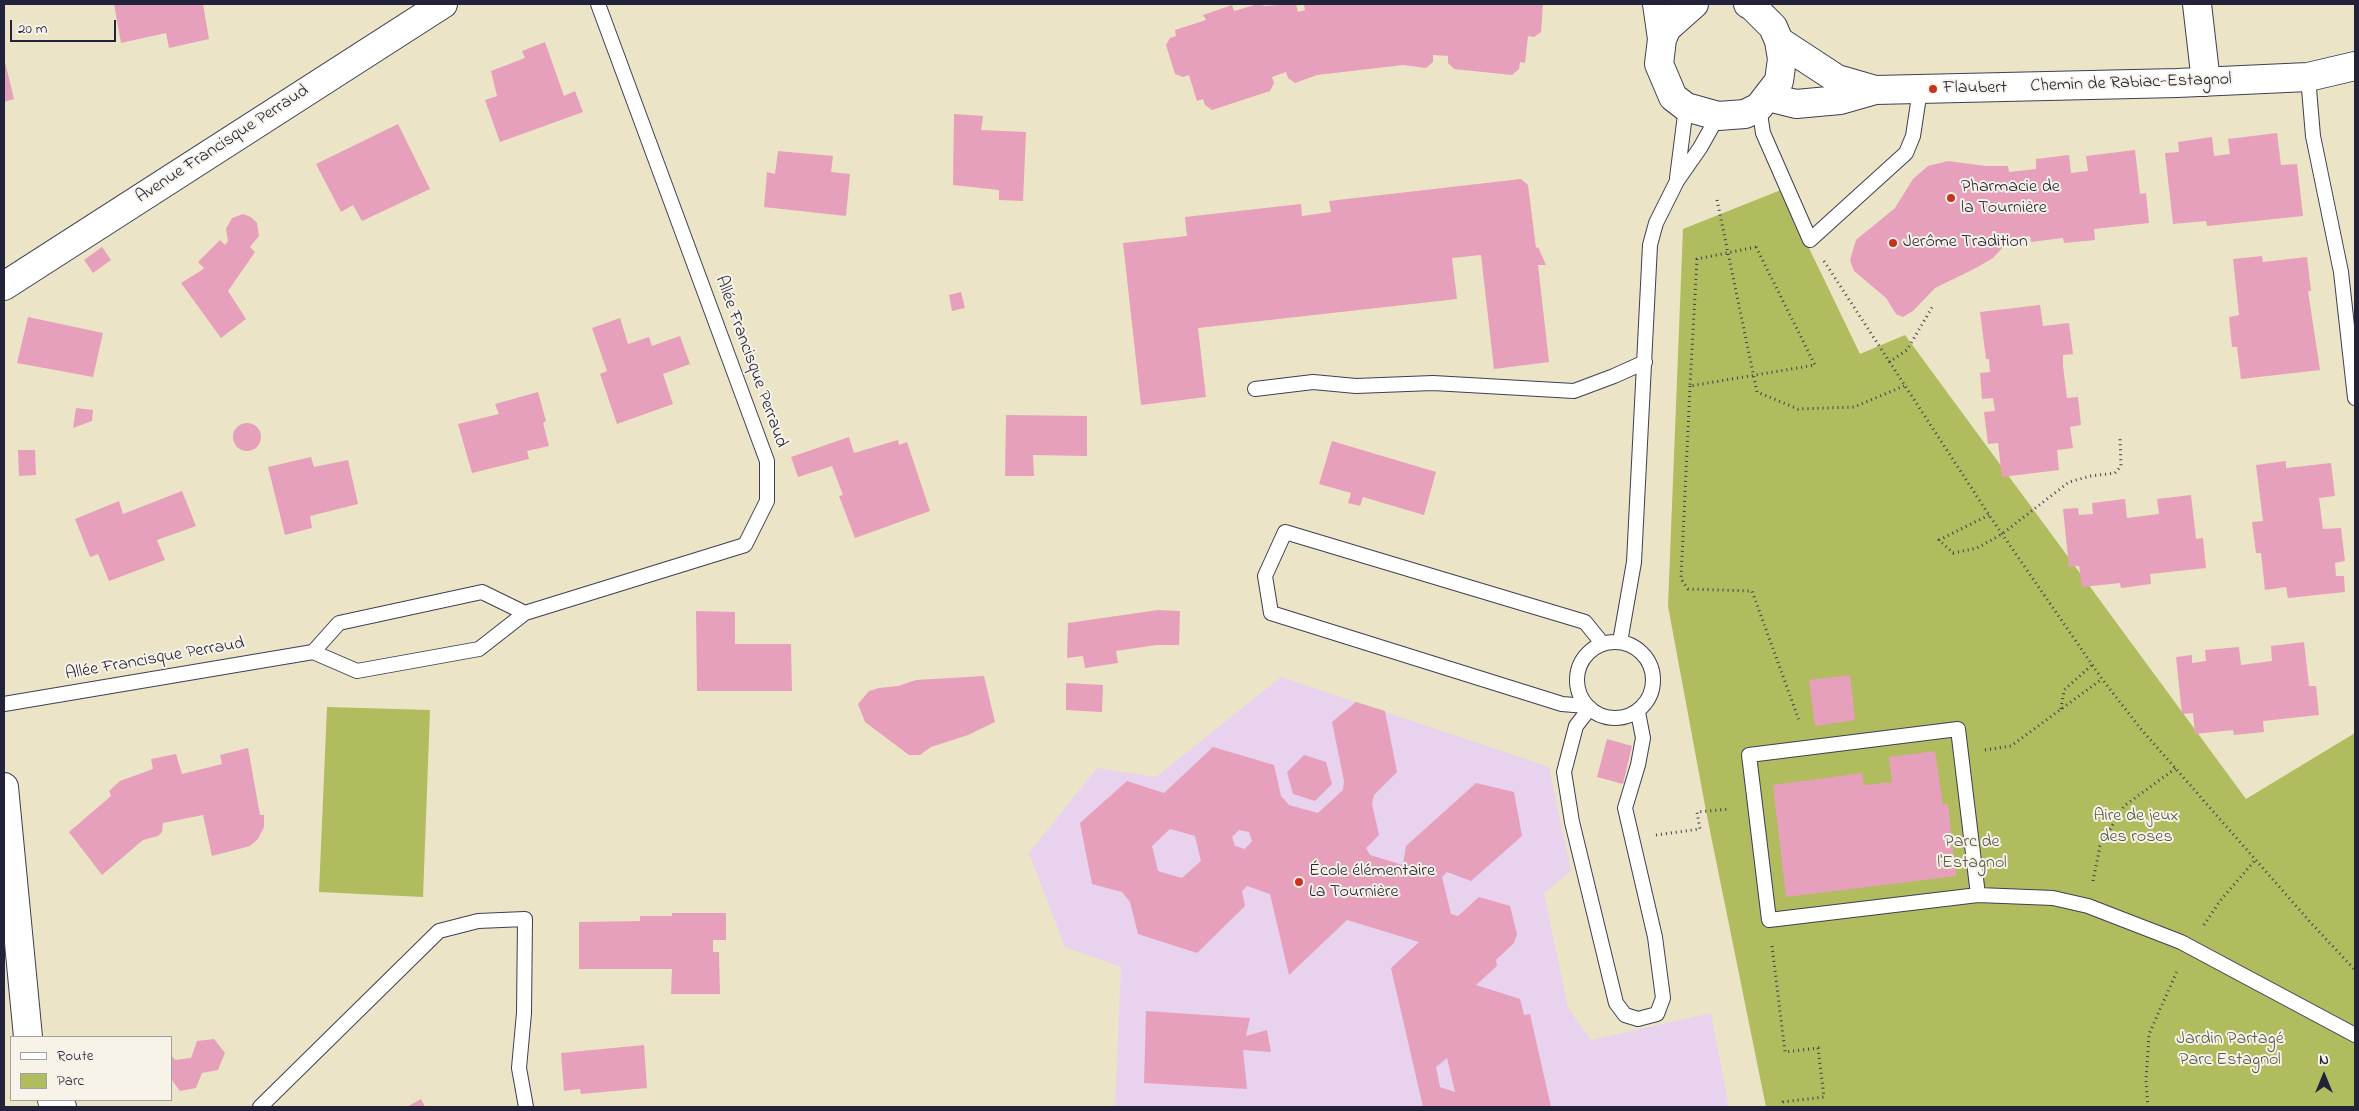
<!DOCTYPE html>
<meta charset="utf-8">
<style>
body{margin:0}
#map{position:relative;width:2359px;height:1111px;overflow:hidden;background:#ebe4c6;font-family:"Indie Flower",sans-serif}
canvas{display:block}
.frame{position:absolute;inset:0;border:5px solid #22223b;pointer-events:none}
.legend{position:absolute;left:10px;top:1036px;width:162px;height:65px;box-sizing:border-box;background:#f7f3e8;border:1px solid #a29fa3;margin:0;padding:6px 9px;list-style:none;font-size:15px;color:#22223b}
.legend li{display:flex;align-items:center;gap:10px;height:25px}
.legend b{width:25px;border:1px solid #a29fa3}
.north{position:absolute;left:2299px;top:1051px;width:50px;height:50px;-webkit-text-stroke:4px #f7f3e8;paint-order:stroke;rotate:0deg;font-size:14px;font-weight:700;line-height:20px;text-align:center;color:#22223b}
.north::after{content:'';display:block;margin:auto;width:18px;height:22px;background:#22223b;clip-path:polygon(50% 0,100% 100%,50% 72%,0 100%)}
.scale{position:absolute;left:10px;top:20px;width:106px;height:22px;box-sizing:border-box;border:2px solid #22223b;border-top:0;padding-left:6px;font-size:15px;line-height:18px;white-space:nowrap;color:#22223b;-webkit-text-stroke:4px #f7f3e8;paint-order:stroke}
</style>
<div id="map">
<canvas width="2359" height="1111"></canvas>
<div class="frame"></div>
<ul class="legend">
<li><b style="height:6px;background:#fff"></b>Route</li>
<li><b style="height:14px;background:#b0bc5d"></b>Parc</li>
</ul>
<div class="north">N</div>
<div class="scale">20 m</div>
</div>
<script>
const g = document.querySelector('canvas').getContext('2d');
g.lineJoin = 'round';
function fill(path, color) { g.fillStyle = color; g.fill(path, 'evenodd'); }
const toPath = rows => new Path2D(rows.map(r => 'M' + r).join(''));
function strokePath(path, color, width, dash) { g.strokeStyle = color; g.lineWidth = width; g.lineCap = dash ? 'butt' : 'round'; g.setLineDash(dash || []); g.stroke(path); }
function drawText(font, color, halo, rows, align = 'center') {
  g.font = font + ' "Indie Flower",sans-serif'; g.lineWidth = 4; g.setLineDash([]); g.textBaseline = 'middle'; g.strokeStyle = halo; g.fillStyle = color; for (const [text, x, y, turn = 0] of rows) {
    g.save(); g.translate(x, y); g.rotate((+turn || 0) * Math.PI / 180); g.textAlign = isNaN(turn) ? turn : align; if (halo) g.strokeText(text, 0, 0); g.fillText(text, 0, 0); g.restore();
  }
}
fill(toPath([
 [1281,677,1549,767,1571,871,1544,893,1568,1008,1591,1040,1711,1013,1729,1107,1115,1107,1121,967,1065,947,1029,853,1097,768,1156,777]
]), '#e8d2ee');
fill(toPath([
 [1781,190,1860,354,1905,335,2246,799,2355,733,2355,1107,1766,1107,1706,811,1668,606,1683,229],
 [327,707,430,710,423,897,319,892]
]), '#b0bc5d');
fill(toPath([
 [114,4,203,4,209,39,169,48,166,33,121,43],
 [1258,4,1265,6,1296,4,1298,12,1305,10,1304,4,1543,4,1541,32,1534,37,1528,36,1525,63,1520,62,1519,69,1512,75,1454,69,1448,63,1448,56,1433,55,1433,62,1426,68,1403,65,1317,75,1295,83,1288,78,1286,72,1272,77,1274,83,1270,91,1212,110,1205,105,1203,99,1197,101,1189,75,1183,77,1175,74,1166,45,1170,38,1176,36,1175,30,1206,20,1203,15,1232,5,1234,11],
 [545,42,564,96,575,91,583,112,500,142,485,100,497,96,491,71,525,58,522,51],
 [4,58,14,99,4,102],
 [954,114,983,116,981,130,1026,132,1023,201,999,200,999,190,953,185],
 [398,124,430,189,362,221,353,205,341,212,316,164],
 [2277,133,2281,165,2297,164,2303,216,2207,226,2206,221,2173,224,2165,153,2179,152,2178,142,2212,137,2214,156,2230,154,2228,139],
 [2135,150,2140,194,2146,193,2149,223,2094,229,2095,240,2064,243,2063,238,2031,242,2030,236,2017,238,2005,245,1993,258,1976,268,1935,288,1913,311,1903,317,1896,314,1886,298,1854,271,1850,260,1856,240,1895,208,1913,179,1928,166,1948,161,1986,166,2008,166,2009,172,2036,169,2036,159,2069,155,2071,173,2088,171,2086,156],
 [778,151,833,156,831,172,850,174,846,216,764,207,767,172,775,174],
 [1521,179,1528,185,1536,248,1538,247,1546,265,1538,265,1549,362,1494,369,1481,255,1452,258,1457,299,1198,328,1206,397,1141,405,1123,243,1187,236,1185,217,1301,204,1302,216,1331,212,1329,201],
 [243,214,251,217,257,223,259,236,250,247,255,252,228,291,246,319,221,338,181,283,202,270,204,268,198,262,220,240,225,245,228,241,226,229,232,218],
 [102,247,111,260,93,273,84,260],
 [2262,256,2263,262,2307,257,2311,291,2308,291,2320,370,2241,379,2237,347,2232,347,2229,317,2239,315,2233,259],
 [961,292,965,308,952,311,949,295],
 [2040,305,2043,326,2069,323,2073,354,2063,355,2063,366,2067,398,2078,397,2081,425,2070,427,2073,448,2057,450,2059,470,2002,477,1998,443,1988,444,1984,412,1995,411,1993,398,1982,399,1980,373,1990,372,1989,359,1986,359,1980,312],
 [28,317,103,333,93,377,17,363],
 [620,318,628,344,649,337,652,346,680,336,690,364,663,374,673,404,617,424,600,374,607,371,592,328],
 [538,392,546,421,543,423,549,446,527,451,529,459,472,473,458,424,499,414,495,404],
 [76,408,93,410,92,421,73,428],
 [1006,415,1087,416,1087,456,1033,455,1034,476,1005,476],
 '233 437a14 14 0 1 1 28 0a14 14 0 1 1-28 0Z',
 [849,437,854,453,898,440,899,445,907,442,930,511,855,538,839,496,843,495,832,466,798,477,791,457],
 [1332,441,1436,472,1424,515,1363,497,1360,506,1348,503,1351,493,1319,484],
 [18,450,35,450,36,475,19,476],
 [311,457,314,467,348,460,358,504,310,516,312,528,285,535,268,467],
 [2286,461,2286,468,2331,463,2335,496,2319,498,2323,529,2341,528,2345,561,2335,563,2336,576,2344,576,2345,592,2288,598,2286,587,2265,590,2261,553,2256,553,2252,522,2263,521,2256,465],
 [182,491,196,526,157,540,165,560,109,581,98,554,90,557,75,519,119,501,123,514],
 [2191,495,2196,539,2203,538,2206,568,2150,574,2151,584,2121,588,2120,583,2082,587,2079,566,2069,567,2063,509,2078,508,2079,515,2093,514,2092,503,2125,499,2127,518,2159,514,2157,499],
 [1158,610,1180,611,1179,645,1156,645,1116,651,1118,663,1085,668,1083,656,1067,658,1068,623],
 [696,611,735,612,735,644,791,644,792,691,697,691],
 [2304,642,2309,686,2316,686,2319,715,2263,721,2264,732,2234,735,2233,730,2195,734,2193,713,2182,714,2176,657,2192,655,2192,663,2206,661,2205,650,2239,647,2241,665,2272,661,2271,646],
 [1850,675,1855,720,1815,726,1809,680],
 [984,676,995,722,968,735,931,747,920,755,909,755,865,722,858,704,869,691,879,688,898,686,916,680],
 [1066,683,1103,685,1102,712,1066,710],
 [1356,702,1385,711,1397,772,1374,795,1372,804,1379,835,1366,848,1370,855,1403,865,1406,846,1476,783,1514,792,1522,836,1471,881,1447,872,1442,877,1451,914,1458,916,1479,897,1510,906,1517,934,1514,943,1496,960,1497,966,1476,985,1520,999,1524,1015,1530,1014,1551,1107,1423,1107,1391,968,1419,942,1347,920,1289,975,1270,894,1247,886,1242,891,1245,906,1197,953,1138,934,1130,902,1122,892,1092,884,1080,823,1127,781,1164,793,1213,747,1274,765,1281,796,1289,805,1318,813,1343,790,1344,781,1332,722],
 [1170,829,1195,836,1201,861,1182,878,1158,871,1152,846],
 [1239,830,1249,832,1252,841,1245,849,1235,846,1232,837],
 [1447,1058,1455,1092,1440,1087,1436,1067],
 [1607,739,1632,746,1623,784,1597,777],
 [248,748,260,815,264,815,264,827,258,839,250,846,212,856,203,815,163,823,162,832,158,836,143,840,102,875,69,832,111,796,109,791,120,781,153,769,151,759,176,754,182,774,222,764,220,755],
 [1935,751,1943,805,1948,804,1956,876,1786,897,1773,785,1862,773,1864,785,1892,782,1889,757],
 [1304,755,1326,762,1332,784,1315,801,1293,794,1287,772],
 [672,913,726,913,726,940,713,940,713,952,719,952,720,994,671,994,672,969,579,969,579,922,640,921,640,916,672,916],
 [1146,1011,1250,1018,1246,1036,1267,1030,1271,1052,1243,1050,1247,1089,1144,1083],
 [214,1039,225,1053,218,1070,202,1073,196,1088,180,1091,171,1079,171,1055,175,1060,191,1058,197,1041],
 [644,1045,647,1088,581,1094,580,1089,564,1091,561,1053],
 [421,1099,425,1107,407,1107]
]), '#e7a0bb');
const lane = toPath([
 [2308,77,2313,136,2341,272,2355,398],
 [1759,107,1763,133,1810,240,1906,153,1913,136,1920,90],
 [1677,178,1686,107],
 [1255,389,1313,382,1356,386,1433,383,1574,391,1614,376,1645,362],
 [482,592,525,613,479,649,357,671,313,652,339,623,482,592],
 [525,613,745,545,767,501,767,461,598,4],
 '1577 680a38 38 0 1 1 76 0a38 38 0 1 1-76 0Z',
 [1620,642,1634,562,1650,245,1656,223,1677,181,1700,148,1718,116],
 [4,704,313,652],
 [1586,706,1562,704,1271,613,1265,576,1285,532,1585,622,1602,643],
 [1590,708,1576,726,1564,772,1572,822,1616,1003,1625,1015,1638,1019,1657,1014,1663,998,1655,937,1625,808,1638,765,1643,738,1638,712],
 [1978,895,1958,729,1749,755,1769,920,1978,895,2053,898,2088,906,2181,942,2355,1035],
 [260,1107,439,931,478,921,525,919,524,1013,519,1068,526,1107]
]);
const street = toPath([
 [1657,4,1662,39],
 [1694,4,1667,28,1662,39,1659,64,1673,97,1686,107,1718,116,1745,114,1759,107,1779,81,1782,59,1779,41,1773,27,1752,6,1748,4],
 [2197,4,2206,82],
 [1779,41,1837,79,1875,90],
 [1768,97,1796,104,1840,100,1875,90,2177,83,2308,77,2355,66],
 [4,286,443,4],
 [4,787,28,1037],
 [52,1100,62,1107]
]);
strokePath(lane, '#403f50', 16);
strokePath(street, '#403f50', 30);
strokePath(toPath([
 [1717,200,1757,392,1798,409,1854,407,1904,386],
 [1756,247,1815,365,1690,386,1697,259,1756,247],
 [1824,261,1989,515,2102,679,2140,728,2311,923,2355,970],
 [1889,362,1907,350,1934,304],
 [1690,386,1681,579,1688,589,1752,591,1800,723],
 [1989,515,1939,540,1953,553,1977,548,2002,534,2069,482,2091,476,2115,473,2121,466,2120,437],
 [2061,709,2064,690,2092,665],
 [1985,750,2011,746,2102,679],
 [1656,835,1700,829,1697,812,1730,809],
 [2093,881,2100,846,2124,806,2176,768],
 [2204,925,2220,901,2256,859],
 [1772,946,1785,1052,1818,1048,1824,1097,1783,1102,1783,1107],
 [2148,1107,2146,1081,2149,1034,2178,969]
]), '#403f50', 3, [1, 4]);
strokePath(lane, '#fff', 14);
strokePath(street, '#fff', 28);
for (const [x, y, r, color] of [
 [1933,89,5,"#c8321e"],
 [1951,198,5,"#c8321e"],
 [1893,243,5,"#c8321e"],
 [1299,882,5,"#c8321e"]
]) { const dot = new Path2D(); dot.arc(x, y, r, 0, 2 * Math.PI); g.fillStyle = color; g.fill(dot); strokePath(dot, '#f7f3e8', 2); }
drawText('18px', '#22223b', '#f7f3e8', [
 ["Chemin de Rabiac-Estagnol",2131,84,-2],
 ["Avenue Francisque Perraud",223,145,-33],
 ["Allée Francisque Perraud",750,362,70],
 ["Allée Francisque Perraud",155,660,-10]
]);
drawText('18px', '#22223b', '#f7f3e8', [
 ["Flaubert",1943,89],
 ["Pharmacie de",1961,188],
 ["la Tournière",1961,209],
 ["Jerôme Tradition",1903,243],
 ["École élémentaire",1309,872],
 ["La Tournière",1309,893]
], 'left');
drawText('18px', '#545847', '#f7f3e8', [
 ["Aire de jeux",2136,817],
 ["des roses",2136,838],
 ["Parc de",1972,843],
 ["l'Estagnol",1972,864],
 ["Jardin Partagé",2230,1040],
 ["Parc Estagnol",2230,1061]
]);
</script>
